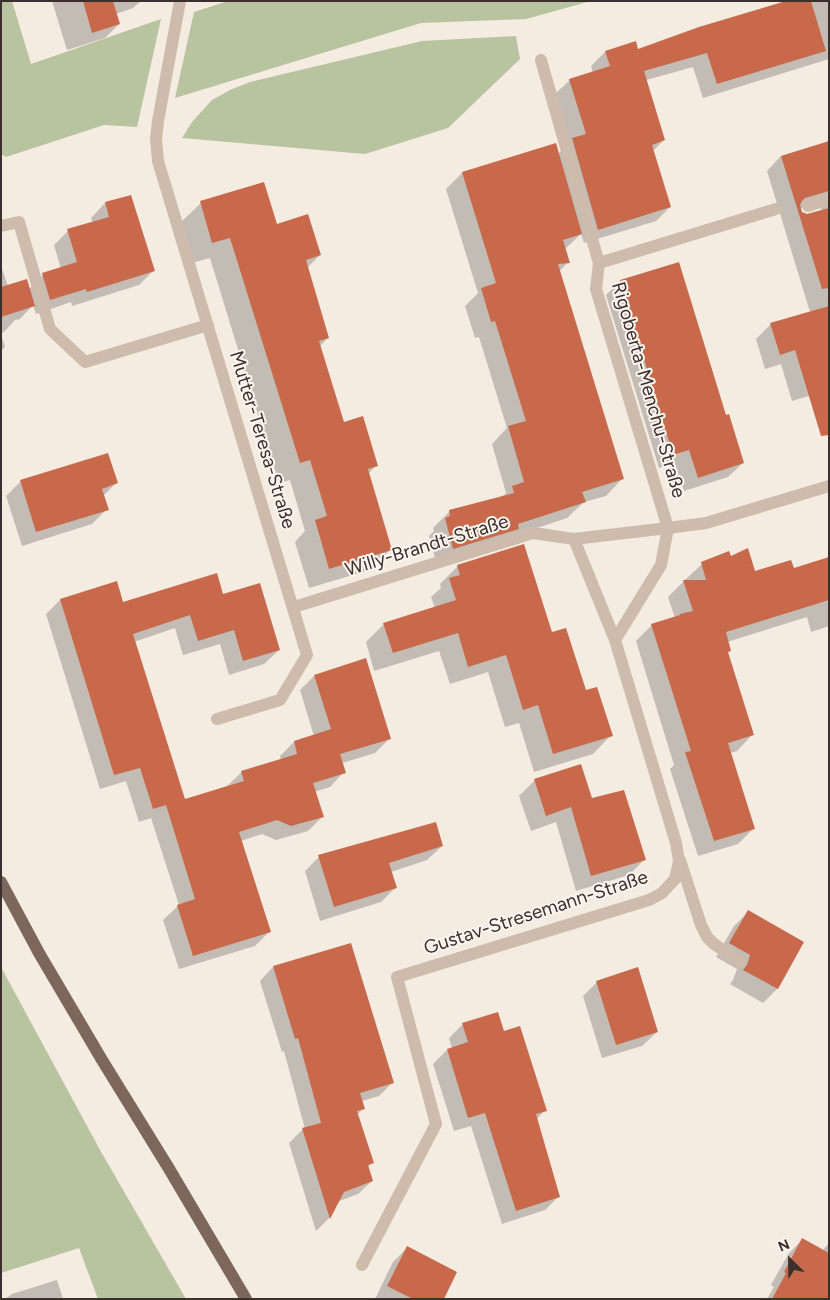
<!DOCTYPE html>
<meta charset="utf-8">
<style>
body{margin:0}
#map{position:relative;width:830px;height:1300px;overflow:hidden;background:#f4ebe1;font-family:Figtree,sans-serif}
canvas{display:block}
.frame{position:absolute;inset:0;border:2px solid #3b302b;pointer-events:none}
.north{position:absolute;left:765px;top:1235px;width:50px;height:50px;-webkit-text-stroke:4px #fbf5ee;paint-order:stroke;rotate:337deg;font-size:14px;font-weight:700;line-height:20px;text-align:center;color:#3b302b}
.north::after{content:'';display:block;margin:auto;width:18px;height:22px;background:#3b302b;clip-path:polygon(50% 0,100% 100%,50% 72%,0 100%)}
</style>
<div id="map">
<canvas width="830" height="1300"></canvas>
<div class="frame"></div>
<div class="north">N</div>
</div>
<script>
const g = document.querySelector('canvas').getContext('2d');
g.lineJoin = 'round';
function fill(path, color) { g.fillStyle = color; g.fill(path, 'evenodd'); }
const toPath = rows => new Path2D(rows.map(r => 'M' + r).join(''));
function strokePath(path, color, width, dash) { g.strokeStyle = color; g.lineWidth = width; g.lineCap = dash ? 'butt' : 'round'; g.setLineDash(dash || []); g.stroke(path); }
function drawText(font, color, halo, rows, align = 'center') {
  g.font = font + ' Figtree,sans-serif'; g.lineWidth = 4; g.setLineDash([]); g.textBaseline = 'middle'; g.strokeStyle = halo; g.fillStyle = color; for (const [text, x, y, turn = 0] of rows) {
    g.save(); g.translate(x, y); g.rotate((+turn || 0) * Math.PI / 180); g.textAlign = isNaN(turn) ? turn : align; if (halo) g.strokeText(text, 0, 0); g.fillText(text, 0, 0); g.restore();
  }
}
fill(toPath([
 [1,1,12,1,31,64,161,19,137,127,104,125,6,157,1,154],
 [228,1,591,1,526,19,421,23,175,98,194,12],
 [516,36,520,59,448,128,365,154,182,138,192,122,212,100,230,90,250,82,422,41],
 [1,967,100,1150,186,1299,98,1299,79,1248,1,1273]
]), '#b8c4a0');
fill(toPath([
 [52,1,141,1,133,8,116,14,119,24,105,38,67,50],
 [789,1,829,1,829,59,703,98,693,67,646,80,664,140,653,151,670,207,656,221,584,243,581,234,564,250,568,262,559,272,622,479,606,496,584,502,567,518,510,537,437,565,429,536,434,531,433,528,450,511,502,497,506,493,492,444,507,428,479,337,475,338,465,306,478,293,446,189,462,173,558,154,570,142,555,94,570,80,593,73,591,66,605,52,635,43,638,51],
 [829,142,829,390,792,401,781,364,765,369,756,339,771,324,810,312,767,171,781,156],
 [811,205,820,207,822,211,807,215,802,213,799,209],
 [105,203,153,271,139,285,72,306,71,302,36,314,33,305,20,319,15,320,4,332,1,333,1,266,8,286,29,289,43,275,61,269,54,245,68,231,93,223,91,218],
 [201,203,276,226,320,255,307,268,328,338,320,346,343,424,377,465,368,474,390,550,370,570,309,588,295,542,305,531,290,480,279,483,210,258,192,263,180,223],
 [678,263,726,417,743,463,728,477,684,491,675,464,659,468,606,295,620,281],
 [1,334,5,347,1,351],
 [21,481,116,483,103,496,107,509,92,524,22,546,6,496],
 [730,558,754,573,793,569,829,559,829,626,811,632,807,617,727,642,730,651,727,653,753,734,737,751,730,753,754,828,738,844,698,856,670,769,674,765,636,641,652,625,675,618,668,597,684,581,686,581,685,580,702,564],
 [458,566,551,633,611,735,593,754,534,772,519,723,505,727,488,672,450,684,439,651,374,671,366,642,384,624,435,608,431,597,441,588,440,584],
 [116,583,122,603,222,595,279,650,264,664,229,675,220,644,183,655,175,628,134,642,184,800,227,786,242,772,281,760,280,756,294,742,314,736,300,690,314,676,389,739,375,753,342,763,344,772,330,787,314,792,322,817,308,831,276,840,262,834,241,841,269,932,255,946,179,969,163,920,179,905,151,818,139,822,126,781,100,789,46,614,60,600],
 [535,780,592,800,644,860,629,875,576,891,556,822,531,831,519,796],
 [442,846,427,860,391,872,396,887,381,902,320,921,305,871,319,857],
 [748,912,802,943,777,989,763,1003,730,984,733,980,737,969,716,957,734,926],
 [273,967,393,1082,379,1096,362,1101,364,1108,357,1115,372,1163,367,1168,372,1181,358,1194,337,1202,329,1218,316,1231,289,1143,302,1130,305,1129,284,1051,282,1052,260,981],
 [597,982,657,1032,642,1046,602,1058,583,996],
 [463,1024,503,1032,545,1110,536,1120,559,1196,545,1210,502,1224,471,1126,454,1131,433,1064,447,1050,452,1048,449,1038],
 [802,1240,822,1251,829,1243,829,1299,767,1299,774,1287,771,1285,789,1253],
 [407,1248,442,1299,375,1299,393,1262],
 [57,1280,63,1299,5,1299,12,1294]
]), '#0003');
fill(toPath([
 [83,1,113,1,120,24,92,33],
 [786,1,811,1,826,51,717,84,707,53,644,71,665,140,652,145,671,207,598,230,572,138,586,134,569,79,610,66,605,51,636,41,638,49,699,27],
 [829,141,829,191,805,198,802,201,800,205,802,212,807,214,829,208,829,288,822,289,781,156],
 [556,143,582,234,563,240,570,263,558,264,624,479,582,492,586,502,518,524,519,529,453,549,445,518,450,516,449,510,514,493,512,486,524,482,508,426,526,421,495,321,491,322,481,288,496,283,462,172],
 [264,182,277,224,308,214,321,255,306,260,329,338,319,341,344,422,363,416,378,466,368,469,392,550,329,569,315,520,327,516,310,460,300,463,230,238,212,243,200,201],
 [131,195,155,271,87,292,86,289,50,300,42,273,77,262,67,229,109,217,105,202],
 [679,262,726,415,729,414,744,463,698,478,689,450,673,455,620,280],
 [27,279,35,306,1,317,1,287],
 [829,306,829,435,821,436,795,350,780,355,770,323],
 [108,453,118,483,102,489,109,510,36,532,20,480],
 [524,544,552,632,566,628,586,690,597,687,613,736,553,754,538,705,523,710,506,655,468,667,458,633,393,653,383,623,456,600,449,578,460,575,457,565],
 [748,548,755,571,791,560,794,568,829,557,829,600,726,632,731,651,728,652,754,735,728,743,755,829,714,841,685,752,691,751,651,624,680,615,680,614,693,611,683,580,706,580,701,562,729,551,731,556],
 [217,573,223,594,260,583,280,650,243,661,234,630,198,641,190,615,133,634,185,799,244,781,241,771,297,754,294,741,331,729,314,675,366,658,391,739,340,754,346,773,313,783,324,817,291,826,277,820,239,832,271,932,193,956,177,905,195,899,166,805,153,809,140,768,114,775,60,599,117,581,123,602],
 [581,764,592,798,624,790,646,860,591,876,571,807,546,816,534,779],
 [436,822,443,846,389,863,397,888,334,907,318,855],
 [748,910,804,942,778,989,743,970,747,965,750,955,729,943],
 [351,943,394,1083,360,1093,365,1109,357,1111,374,1163,368,1165,373,1181,344,1192,330,1219,302,1128,321,1123,298,1038,295,1039,273,966],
 [638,967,658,1032,616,1045,596,981],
 [498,1012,504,1031,520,1026,547,1111,536,1114,560,1197,516,1211,485,1113,468,1118,447,1049,468,1042,462,1023],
 [802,1238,829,1253,829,1299,772,1299,786,1273,784,1272],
 [407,1246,457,1272,444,1299,413,1299,387,1286]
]), '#c8694b');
strokePath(toPath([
 [180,1,158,121,156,139,158,161,307,655,280,700,217,719],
 [541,60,599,263,596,289,668,528,661,565,615,640,574,539,668,528,706,523,829,486],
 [808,206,829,199],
 [1,226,19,222,50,329,85,362,208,325],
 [599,263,776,209],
 [294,607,533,533,574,539],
 [680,860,701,925,707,937,714,944,740,961],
 [362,1265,436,1124,397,977,649,900,662,893,675,879,679,861,676,843,615,640]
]), '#cdbbac', 12);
strokePath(toPath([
 [1,882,39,953,102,1060,168,1167,246,1299]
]), '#7d675c', 12);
drawText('19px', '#3b302b', '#fbf5ee', [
 ["Rigoberta-Menchu-Straße",648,390,74],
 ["Mutter-Teresa-Straße",262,440,73],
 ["Willy-Brandt-Straße",427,546,-17],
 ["Gustav-Stresemann-Straße",536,913,-18]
]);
</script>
